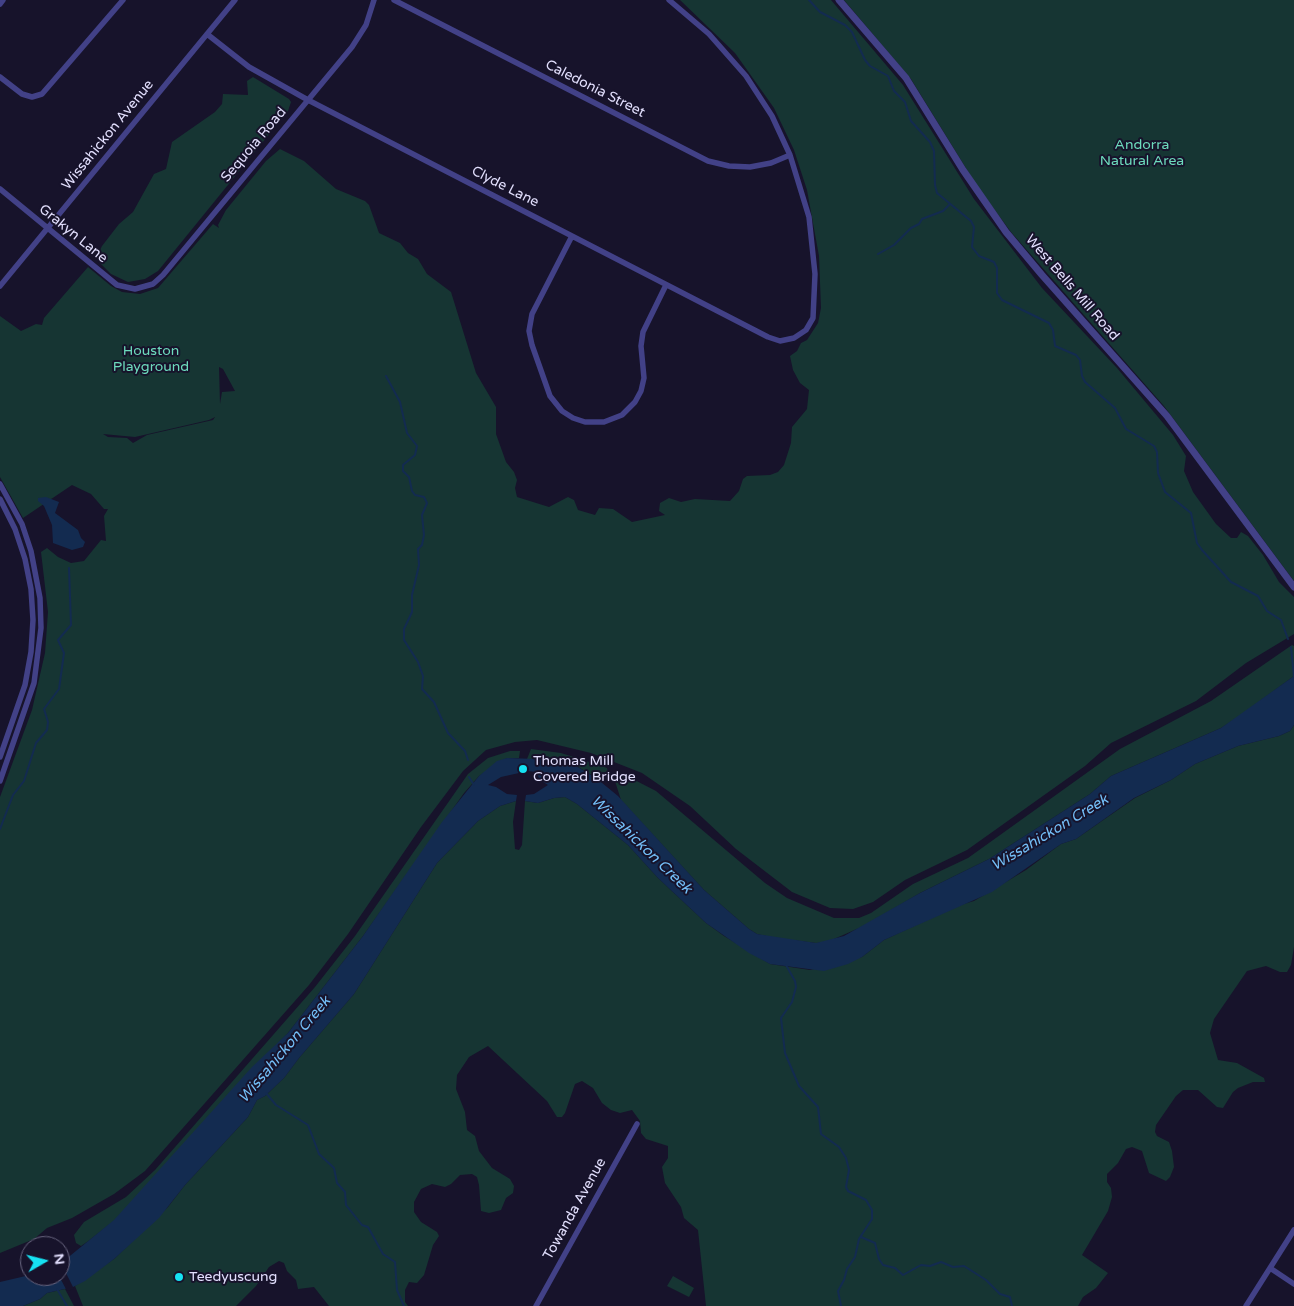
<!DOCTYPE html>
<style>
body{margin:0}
#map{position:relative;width:1294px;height:1306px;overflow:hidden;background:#17132b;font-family:"Varela Round",sans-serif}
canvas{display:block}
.north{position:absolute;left:20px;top:1236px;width:50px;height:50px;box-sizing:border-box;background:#17132b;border:1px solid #68657f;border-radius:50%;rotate:82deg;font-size:14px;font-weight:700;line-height:20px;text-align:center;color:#e2dffd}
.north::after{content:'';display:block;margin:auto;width:18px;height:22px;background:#16e2f2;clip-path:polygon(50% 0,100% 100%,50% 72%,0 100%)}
</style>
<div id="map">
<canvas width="1294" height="1306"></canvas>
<div class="north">N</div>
</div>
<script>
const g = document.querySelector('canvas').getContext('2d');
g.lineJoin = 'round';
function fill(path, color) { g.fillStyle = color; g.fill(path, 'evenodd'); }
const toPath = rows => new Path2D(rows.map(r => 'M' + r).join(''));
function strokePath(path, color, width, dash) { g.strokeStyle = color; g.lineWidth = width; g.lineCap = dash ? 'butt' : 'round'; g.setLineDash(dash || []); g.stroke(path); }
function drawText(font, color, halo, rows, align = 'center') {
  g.font = font + ' "Varela Round",sans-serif'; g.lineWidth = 4; g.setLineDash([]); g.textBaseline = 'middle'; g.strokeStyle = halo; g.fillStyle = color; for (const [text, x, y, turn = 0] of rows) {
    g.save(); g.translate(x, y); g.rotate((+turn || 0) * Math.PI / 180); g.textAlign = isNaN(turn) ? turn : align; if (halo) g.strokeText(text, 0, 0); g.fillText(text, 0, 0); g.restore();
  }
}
fill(toPath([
 [680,0,831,0,903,85,974,199,1042,288,1117,368,1173,435,1186,456,1184,471,1193,492,1216,524,1231,538,1237,538,1241,532,1248,536,1263,555,1279,582,1294,597,1294,634,1246,663,1196,701,1111,743,1085,766,967,850,905,880,873,902,853,909,830,908,792,892,736,849,690,806,642,773,591,753,537,740,515,742,486,750,463,771,421,827,348,934,309,985,145,1171,114,1194,72,1218,47,1228,34,1239,0,1253,0,797,32,710,45,653,48,612,41,552,47,548,58,557,71,563,84,561,101,540,106,541,104,516,108,509,104,509,91,494,72,485,23,518,0,477,0,316,21,331,36,324,42,325,44,318,88,267,111,286,122,292,140,294,158,288,213,224,219,228,218,225,226,210,266,161,280,149,304,161,336,189,365,201,369,205,379,233,400,243,408,253,418,259,427,274,451,292,476,373,496,407,496,434,506,462,514,472,517,480,515,488,517,497,549,507,568,497,574,500,578,510,595,515,599,508,613,509,632,522,665,515,659,511,660,503,669,498,681,502,695,499,730,501,739,491,743,479,747,476,770,475,778,472,784,465,791,443,792,427,807,409,809,390,800,383,793,370,790,356,797,351,801,343,807,340,818,323,821,308,819,256,807,190,794,150,774,108,735,53],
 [219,367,223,369,235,391,222,392,220,404],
 [215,417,213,420,147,435,133,443,127,438,108,437,103,434,135,437,209,420],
 [844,0,1294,0,1294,581,1164,406,1011,232,977,186,911,79],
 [253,77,289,99,291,102,288,111,158,271,145,279,128,282,111,274,99,262,98,254,102,246,119,224,133,212,154,174,166,169,172,142,215,112,222,104,223,94,248,95,247,81],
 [1292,645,1294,646,1294,676,1238,717,1221,728,1111,776,1090,794,989,859,920,893,866,925,827,942,816,943,775,938,757,934,749,929,704,890,621,800,614,778,619,772,656,791,765,883,787,898,834,918,859,918,871,913,913,884,968,858,1120,749,1211,701],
 [1294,725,1294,947,1291,965,1287,972,1280,972,1266,966,1247,971,1214,1019,1210,1033,1218,1060,1237,1063,1264,1078,1265,1082,1253,1082,1238,1088,1233,1092,1223,1108,1217,1107,1198,1090,1183,1090,1176,1096,1156,1125,1155,1132,1157,1136,1169,1142,1172,1151,1174,1167,1170,1177,1166,1181,1149,1173,1142,1151,1132,1147,1126,1149,1118,1163,1107,1174,1107,1182,1111,1188,1112,1197,1108,1211,1082,1255,1108,1273,1096,1288,1083,1297,1078,1306,706,1306,698,1230,684,1218,681,1207,665,1183,662,1167,668,1158,668,1146,646,1139,641,1133,640,1121,632,1110,620,1113,611,1110,602,1103,593,1088,582,1081,575,1084,565,1113,562,1117,557,1117,547,1101,488,1046,469,1057,457,1075,456,1089,465,1112,467,1130,475,1136,479,1151,492,1168,510,1179,514,1186,513,1193,506,1198,501,1210,489,1213,481,1211,479,1185,477,1177,472,1174,460,1175,451,1184,445,1187,432,1184,421,1189,414,1202,414,1212,421,1222,437,1232,439,1236,433,1245,424,1275,417,1283,409,1282,405,1290,405,1302,408,1306,329,1306,314,1287,298,1289,296,1280,287,1271,284,1263,279,1261,269,1267,256,1286,236,1306,83,1306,75,1286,114,1259,168,1207,185,1185,248,1117,257,1100,265,1096,284,1078,299,1058,354,994,437,863,478,821,500,806,516,801,513,822,515,849,519,850,522,845,525,801,538,803,554,798,565,797,577,804,628,845,658,878,706,923,724,936,770,964,810,970,862,957,884,940,957,906,974,901,1026,870,1061,844,1076,839,1135,798,1171,780,1195,764,1238,746,1279,736,1290,731],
 [531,749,561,753,577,758,607,768,609,776,606,777,590,774,566,760,527,759],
 [510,751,520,751,519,758,507,758,479,776,464,793,363,936,288,1033,115,1220,87,1242,81,1246,76,1243,74,1235,84,1222,126,1197,155,1170,315,987,355,936,468,774,488,758],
 [673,1276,694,1288,689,1297,667,1286],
 [65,1289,74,1306,23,1306,40,1299,47,1293]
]), '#163533');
fill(toPath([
 [46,497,59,502,55,513,78,530,81,538,85,542,83,547,72,550,53,543,52,525,44,506,38,501,38,498],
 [1294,676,1294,725,1290,731,1279,736,1238,746,1195,764,1171,780,1134,798,1076,839,1061,844,992,892,884,940,862,957,848,964,824,971,770,964,749,953,706,923,658,878,628,845,577,804,565,797,554,798,538,803,525,801,526,795,534,794,548,785,540,780,536,772,528,771,501,777,488,785,496,787,507,794,517,795,516,801,500,806,478,821,437,863,354,994,299,1058,284,1078,265,1096,257,1100,248,1117,185,1185,159,1218,114,1259,85,1281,73,1287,47,1293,40,1299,23,1306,0,1306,0,1282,30,1275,60,1276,60,1264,114,1220,252,1067,288,1033,363,936,442,822,479,776,497,761,507,758,566,760,596,778,618,796,704,890,749,929,757,934,816,943,844,936,920,893,989,859,1090,794,1111,776,1221,728]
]), '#132b50');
fill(toPath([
 [61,1263,74,1289,67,1291,59,1276]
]), '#17132b');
strokePath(toPath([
 [809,0,820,12,845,25,852,32,865,60,870,66,888,76,894,91,905,102,911,121,930,142,934,151,935,185,937,193,971,221,974,227,972,247,979,256,994,262,997,268,997,293,1002,300,1049,323,1053,330,1055,346,1076,355,1080,360,1082,376,1085,382,1115,408,1126,429,1154,446,1157,452,1158,473,1165,492,1191,513,1197,543,1202,550,1231,582,1258,596,1267,611,1281,620,1288,639],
 [878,254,894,245,911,228,919,224,922,219,943,211,950,204],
 [386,376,400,402,407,433,417,446,415,455,403,465,403,471,409,477,412,491,415,495,424,497,427,503,422,515,424,535,422,545,418,549,419,565,412,595,412,612,404,629,404,640,418,662,423,676,422,689,434,702,448,733,465,751,468,760],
 [1291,647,1294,677],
 [469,777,474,785],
 [0,829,13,795,24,781,36,743,47,730,48,722,44,709,59,689,64,653,58,640,71,625,69,568],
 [786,965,795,981,796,987,792,1002,781,1018,785,1053,799,1086,818,1107,821,1134,839,1147,846,1158,849,1170,846,1187,848,1191,866,1200,872,1210,872,1219,859,1239,855,1257,847,1269,844,1280,838,1291,841,1306],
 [266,1093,276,1105,308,1125,319,1154,334,1168,337,1183,345,1192,346,1205,362,1225,368,1227,383,1254,395,1262,397,1290,404,1306],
 [861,1237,875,1243,879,1259,883,1265,895,1268,903,1275,921,1265,930,1266,941,1262,953,1267,964,1266,986,1280,1000,1294,1010,1297,1012,1306],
 [57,1289,67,1306]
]), '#132b50', 2);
strokePath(toPath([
 [394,0,708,161,729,166,750,167,771,163,790,155],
 [0,4,3,0],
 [207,34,249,67,308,100,768,337,780,341,794,338,806,330,813,318,815,274,809,217,790,155,772,116,746,76,709,34,669,0],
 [0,77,22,94,32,97,42,94,123,0],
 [0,189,117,285,135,289,153,284,163,275,352,47,366,25,374,0],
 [572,236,532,314,529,331,532,345,550,396,562,411,573,418,585,422,604,422,622,415,635,402,641,391,644,378,641,346,643,332,666,285],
 [0,286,235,0],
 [0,484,22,524,31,551,40,598,41,628,34,683,0,781],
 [0,499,15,529,25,559,31,589,33,620,31,652,25,685,0,757],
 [1270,1268,1294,1284],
 [536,1306,637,1124],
 [1246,1306,1294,1230]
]), '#424187', 5.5);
strokePath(toPath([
 [839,0,906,78,963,170,1006,232,1042,275,1167,416,1294,587]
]), '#424187', 7);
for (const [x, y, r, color] of [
 [523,769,5,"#16e2f2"],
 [179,1277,5,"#16e2f2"]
]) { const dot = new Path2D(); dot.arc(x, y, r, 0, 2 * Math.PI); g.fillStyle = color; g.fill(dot); strokePath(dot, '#17132b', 2); }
drawText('14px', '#e2dffd', '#17132b', [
 ["Caledonia Street",595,89,27],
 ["Wissahickon Avenue",108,135,-51],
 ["Sequoia Road",254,145,-50],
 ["Clyde Lane",505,187,27],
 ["Grakyn Lane",73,234,39],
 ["West Bells Mill Road",1072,288,49],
 ["Towanda Avenue",575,1209,-61]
]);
drawText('14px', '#6ddbbd', '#17132b', [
 ["Andorra",1142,145],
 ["Natural Area",1142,161],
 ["Houston",151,351],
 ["Playground",151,367]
]);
drawText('14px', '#e2dffd', '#17132b', [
 ["Thomas Mill",533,761],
 ["Covered Bridge",533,777],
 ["Teedyuscung",189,1277]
], 'left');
drawText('italic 15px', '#73bef7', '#17132b', [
 ["Wissahickon Creek",1050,833,-31],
 ["Wissahickon Creek",641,845,44],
 ["Wissahickon Creek",285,1050,-50]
]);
</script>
